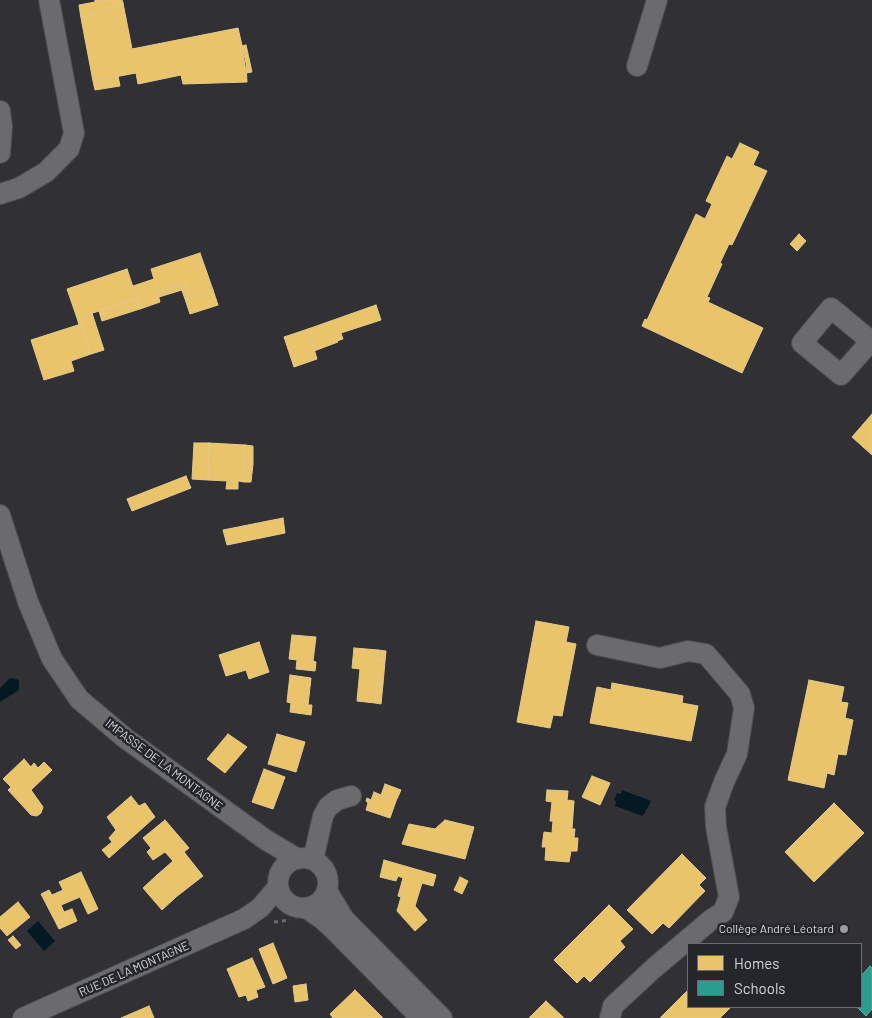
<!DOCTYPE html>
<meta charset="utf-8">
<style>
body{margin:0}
#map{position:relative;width:872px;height:1018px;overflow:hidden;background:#313135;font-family:Barlow,sans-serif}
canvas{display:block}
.legend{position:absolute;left:687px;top:943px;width:175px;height:65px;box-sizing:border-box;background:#25262c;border:1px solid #6b6c71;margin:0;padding:6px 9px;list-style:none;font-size:15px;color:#d4d4d9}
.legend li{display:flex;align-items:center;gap:10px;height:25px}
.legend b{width:25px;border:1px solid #6b6c71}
</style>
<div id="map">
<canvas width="872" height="1018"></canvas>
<ul class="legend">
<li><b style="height:14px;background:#e9c46a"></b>Homes</li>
<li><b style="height:14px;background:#2a9d8f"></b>Schools</li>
</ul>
</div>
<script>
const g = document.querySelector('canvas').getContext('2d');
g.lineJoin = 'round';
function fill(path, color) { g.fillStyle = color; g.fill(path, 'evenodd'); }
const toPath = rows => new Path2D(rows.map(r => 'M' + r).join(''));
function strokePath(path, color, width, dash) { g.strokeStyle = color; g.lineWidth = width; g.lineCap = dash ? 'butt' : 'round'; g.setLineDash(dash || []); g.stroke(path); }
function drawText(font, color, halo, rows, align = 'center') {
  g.font = font + ' Barlow,sans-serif'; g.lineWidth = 5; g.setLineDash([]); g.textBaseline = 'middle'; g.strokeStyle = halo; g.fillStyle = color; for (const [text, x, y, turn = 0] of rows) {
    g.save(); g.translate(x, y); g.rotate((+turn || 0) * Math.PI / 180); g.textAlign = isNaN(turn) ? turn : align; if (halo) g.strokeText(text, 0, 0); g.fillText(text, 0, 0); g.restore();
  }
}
fill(toPath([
 [12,678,19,680,19,690,0,702,0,688,9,679],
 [622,790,651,801,643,816,615,806,616,801,614,800,617,793,621,794],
 [38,921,55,941,44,951,27,931]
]), '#041922');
const homes = toPath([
 [95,0,122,0,123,3,81,18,79,5,95,2,95,0],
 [123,3,132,49,238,28,246,63,247,82,183,84,181,75,138,84,136,73,93,81,81,18,123,3],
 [246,45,252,72,246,73,242,46,246,45],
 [118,76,120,86,95,90,93,81,118,76],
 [740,143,759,152,753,165,767,171,732,245,729,244,720,263,722,264,707,297,710,298,708,302,763,328,742,373,642,326,645,319,647,320,696,214,705,219,712,204,706,201,727,156,732,159,740,143],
 [799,234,806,241,797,251,790,244,799,234],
 [200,253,213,290,189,297,185,284,158,293,151,269,200,253],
 [127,269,137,299,77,318,67,289,127,269],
 [154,279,160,302,140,309,133,286,154,279],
 [185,284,189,297,185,299,180,285,185,284],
 [180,285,182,290,159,297,158,293,180,285],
 [213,290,218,305,190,314,185,299,213,290],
 [137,299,140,309,102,321,99,311,137,299],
 [376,305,381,320,341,333,343,339,337,341,338,342,314,351,308,329,376,305],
 [92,313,104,350,91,354,81,324,79,325,77,318,92,313],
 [81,324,91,354,71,361,74,371,44,380,31,340,81,324],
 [308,329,317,359,294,367,284,337,308,329],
 [872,414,872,455,852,437,872,414],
 [194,443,209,443,208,480,192,479,194,443],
 [209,443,245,445,244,482,238,481,238,489,226,489,227,481,208,480,209,443],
 [245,445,253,446,253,464,244,463,245,445],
 [244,463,253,464,251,482,244,482,244,463],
 [186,476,191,488,132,511,127,499,186,476],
 [283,518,285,533,227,545,223,530,283,518],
 [536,621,569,627,566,642,576,644,562,716,553,715,550,728,517,722,536,621],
 [292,635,316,637,313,661,316,662,315,671,296,669,297,660,289,659,292,635],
 [259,642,269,672,249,679,246,670,226,676,219,655,259,642],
 [354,648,378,650,377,660,385,661,383,684,377,683,375,703,357,701,360,669,352,668,354,648],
 [378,650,386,651,385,661,377,660,378,650],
 [290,675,311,678,308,705,312,705,311,715,290,712,291,703,287,702,290,675],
 [809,680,844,687,841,702,848,703,845,718,853,720,846,755,838,754,834,775,827,773,824,788,788,780,809,680],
 [377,683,383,684,381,704,375,703,377,683],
 [612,683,683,696,682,703,698,706,691,741,590,723,597,687,611,690,612,683],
 [228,734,247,747,225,773,207,759,228,734],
 [277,734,305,742,296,772,268,764,277,734],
 [24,759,31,767,34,763,38,768,44,762,52,770,31,790,43,807,41,813,37,816,31,815,8,790,11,787,3,779,24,759],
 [264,769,285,777,273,809,252,802,264,769],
 [592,776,610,783,600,805,582,797,592,776],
 [385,784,401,790,396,801,381,795,385,784],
 [547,790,568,791,567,800,574,801,572,829,575,829,574,838,578,838,577,851,571,851,569,862,545,860,546,847,542,847,544,832,552,833,553,821,550,821,552,802,546,801,547,790],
 [374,792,396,801,390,818,366,810,368,803,366,801,367,798,371,800,374,792],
 [131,796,139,806,145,803,155,817,109,858,102,850,112,842,109,838,116,830,107,817,131,796],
 [834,803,864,833,814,882,785,852,834,803],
 [165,820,189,848,184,852,203,876,176,897,157,875,173,861,165,852,153,860,147,852,151,848,143,838,165,820],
 [445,820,474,827,465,859,402,844,409,824,435,829,445,820],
 [682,854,706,878,699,885,705,891,669,928,663,923,652,934,627,910,682,854],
 [384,860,436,875,433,886,422,883,415,906,427,920,415,931,397,911,401,897,398,896,403,878,398,876,396,881,380,877,384,860],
 [81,872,98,909,88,914,80,897,61,905,67,919,56,923,41,894,49,890,52,895,63,890,59,882,81,872],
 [157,875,176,897,162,910,143,888,157,875],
 [460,877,468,881,462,894,454,890,460,877],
 [18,902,30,917,7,936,0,928,0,917,18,902],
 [609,905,633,929,620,941,625,947,590,982,584,976,577,983,554,960,609,905],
 [72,909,77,921,59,929,56,923,67,919,64,912,72,909],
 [13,936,21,945,16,949,8,940,13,936],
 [273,943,287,978,273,984,259,949,273,943],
 [252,958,265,987,256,990,258,997,248,1001,246,995,239,997,227,969,252,958],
 [306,984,308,1000,295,1002,293,986,306,984],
 [355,990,383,1018,333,1018,330,1014,355,990],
 [688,990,688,1007,731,1007,720,1018,660,1018,688,990],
 [546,1001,564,1018,529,1018,546,1001],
 [149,1006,154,1018,121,1018,149,1006]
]);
fill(homes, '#e9c46a');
strokePath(homes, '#e3c98b', 1);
const schools = toPath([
 [870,966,872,968,872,1009,866,1016,857,1007,861,1007,861,976,870,966]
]);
fill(schools, '#2a9d8f');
strokePath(schools, '#5daea5', 1);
const minor = toPath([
 [637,66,657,0],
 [0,111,2,127,0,153],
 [0,194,19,188,46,172,69,149,74,133,49,0],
 [871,341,841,375,802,343,831,308,872,342],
 [0,515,28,602,52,659,79,699,125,738,266,840,298,859],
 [597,645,660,658,688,651,706,654,740,694,744,708,737,754,724,782,715,807,716,827,729,897,723,912,712,919,654,968,613,1006,610,1018],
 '278 883a25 25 0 1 1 50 0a25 25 0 1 1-50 0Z',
 [313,860,323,816,328,807,337,800,351,796],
 [327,891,344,919,442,1018],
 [306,908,322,919,334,930,421,1018],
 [23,1018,244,919,260,908,278,887]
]);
strokePath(minor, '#4e4e52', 22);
strokePath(toPath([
 [274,922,290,920]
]), '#6c6c6f', 3, [4, 4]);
strokePath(minor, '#6b6b6e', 20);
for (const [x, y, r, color] of [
 [844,929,5,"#9b9ba0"]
]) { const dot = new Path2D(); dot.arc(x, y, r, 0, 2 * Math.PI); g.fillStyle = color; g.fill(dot); strokePath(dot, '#25262c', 2); }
drawText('12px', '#d4d4d9', '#25262c', [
 ["IMPASSE DE LA MONTAGNE",164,765,37],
 ["RUE DE LA MONTAGNE",134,969,-24]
]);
drawText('12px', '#d4d4d9', '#25262c', [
 ["Collège André Léotard",834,929]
], 'right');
</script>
